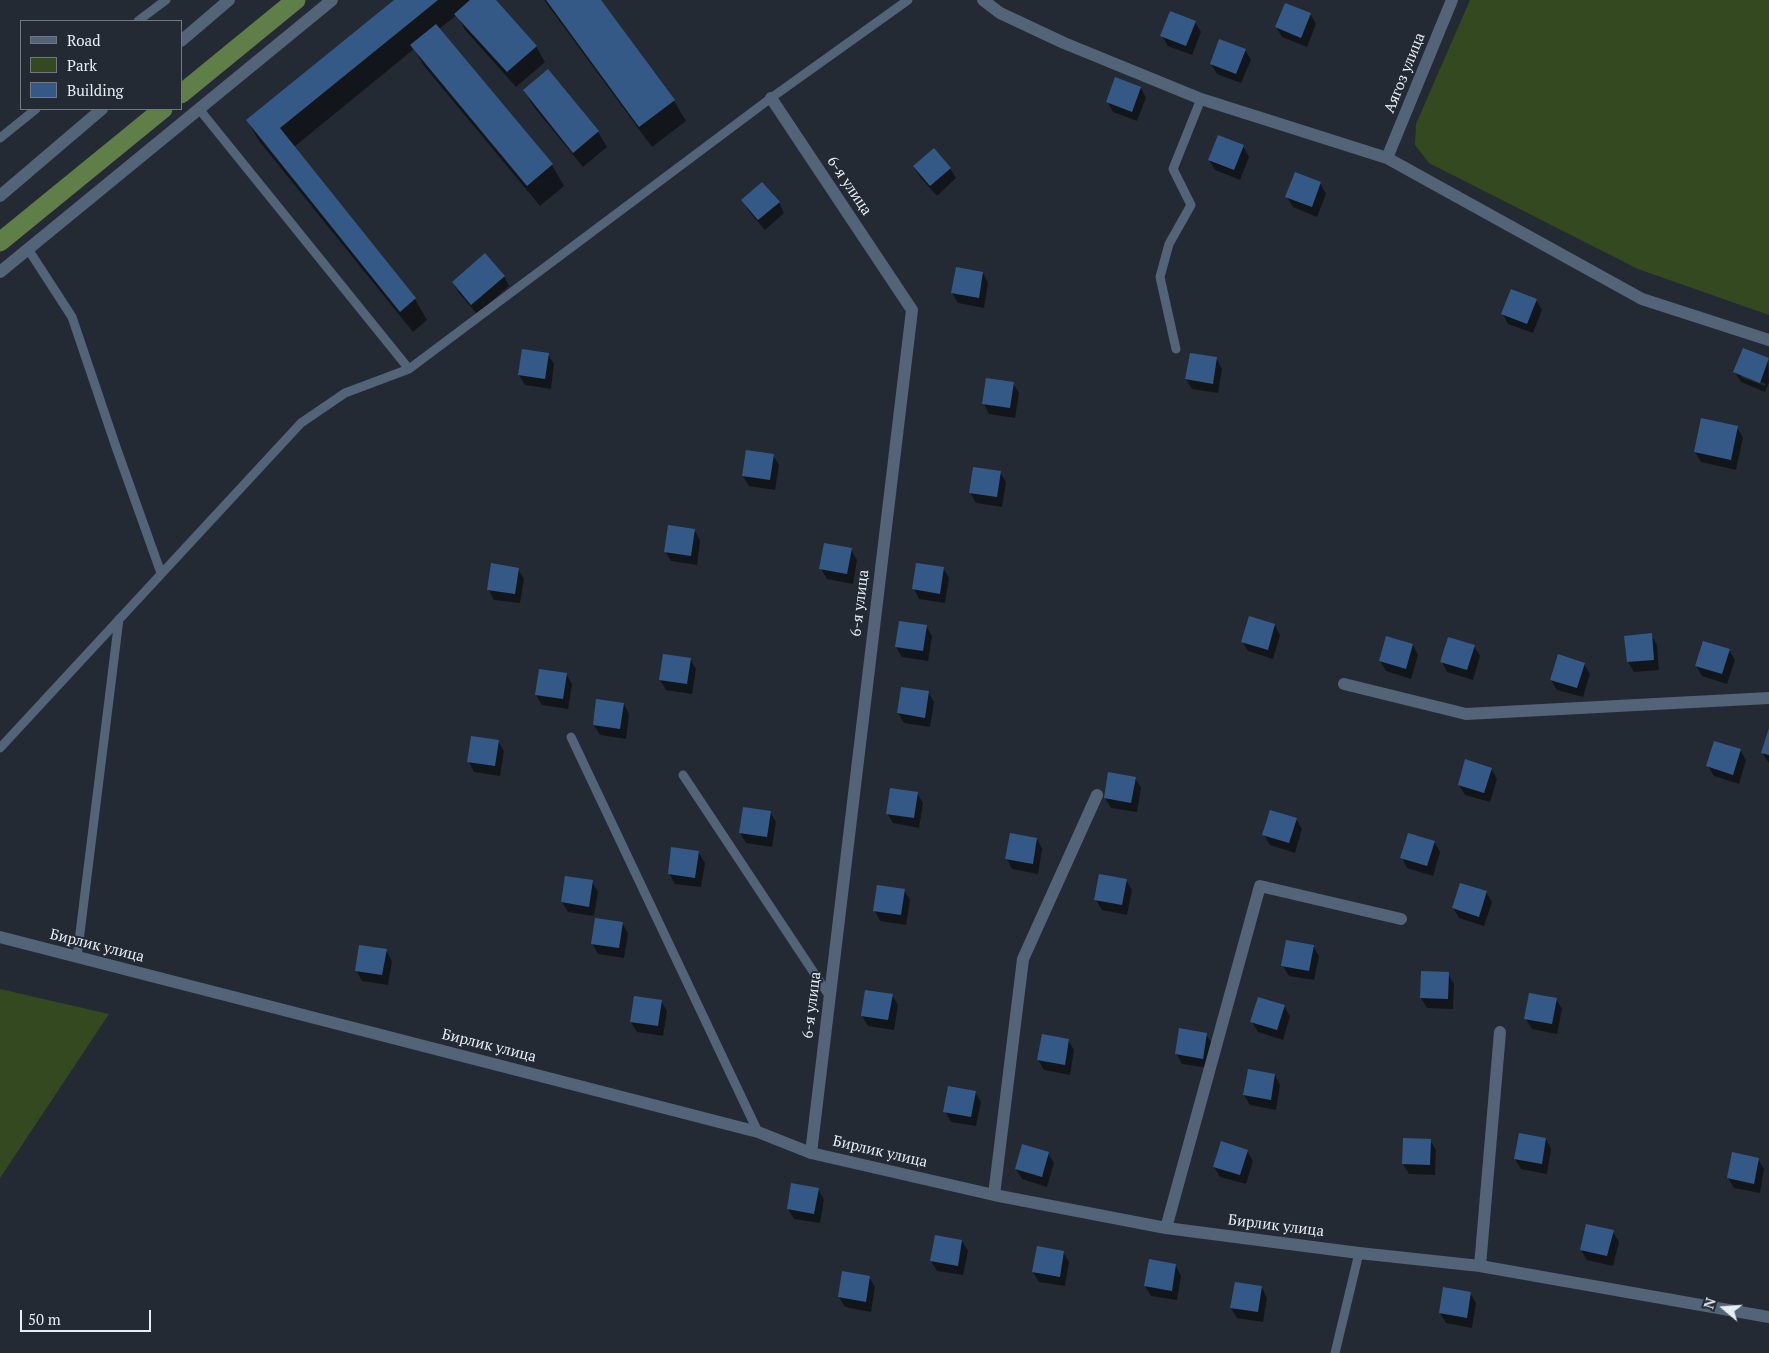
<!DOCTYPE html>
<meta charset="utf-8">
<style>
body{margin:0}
#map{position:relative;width:1769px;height:1353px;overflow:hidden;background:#232a34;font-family:"PT Serif",serif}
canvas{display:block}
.legend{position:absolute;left:20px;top:20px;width:162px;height:90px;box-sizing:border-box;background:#232a34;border:1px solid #727881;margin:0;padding:6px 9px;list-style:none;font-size:15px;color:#e8edf4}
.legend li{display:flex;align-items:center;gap:10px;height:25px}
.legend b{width:25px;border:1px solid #727881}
.north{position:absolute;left:1699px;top:1283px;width:50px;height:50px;-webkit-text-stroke:4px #232a34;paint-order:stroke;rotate:288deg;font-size:14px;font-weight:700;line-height:20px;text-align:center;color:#e8edf4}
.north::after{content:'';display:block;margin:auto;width:18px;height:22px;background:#e8edf4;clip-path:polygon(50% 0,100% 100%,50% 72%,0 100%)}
.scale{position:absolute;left:20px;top:1310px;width:131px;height:22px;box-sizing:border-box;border:2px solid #e8edf4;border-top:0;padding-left:6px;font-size:15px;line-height:18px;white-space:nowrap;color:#e8edf4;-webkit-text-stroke:4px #232a34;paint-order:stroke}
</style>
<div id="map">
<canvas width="1769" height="1353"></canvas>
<ul class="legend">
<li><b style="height:6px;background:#536378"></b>Road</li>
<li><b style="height:14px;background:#344920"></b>Park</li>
<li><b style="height:14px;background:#355987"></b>Building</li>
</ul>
<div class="north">N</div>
<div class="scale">50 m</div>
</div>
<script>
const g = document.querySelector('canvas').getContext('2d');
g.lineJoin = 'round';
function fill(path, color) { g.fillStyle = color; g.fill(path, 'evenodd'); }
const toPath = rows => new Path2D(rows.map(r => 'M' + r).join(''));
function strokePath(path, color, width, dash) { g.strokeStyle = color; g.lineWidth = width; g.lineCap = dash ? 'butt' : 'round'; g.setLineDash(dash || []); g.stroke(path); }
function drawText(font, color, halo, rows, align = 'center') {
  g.font = font + ' "PT Serif",serif'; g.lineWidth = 4; g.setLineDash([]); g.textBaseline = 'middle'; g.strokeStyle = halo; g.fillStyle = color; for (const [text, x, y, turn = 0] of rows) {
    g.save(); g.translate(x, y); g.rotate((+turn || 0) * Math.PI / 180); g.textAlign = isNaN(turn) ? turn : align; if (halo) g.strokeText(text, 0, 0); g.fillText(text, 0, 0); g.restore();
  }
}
fill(toPath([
 [1470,0,1769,0,1769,315,1638,269,1429,163,1415,145,1416,124],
 [0,989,109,1014,0,1178]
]), '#344920');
fill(toPath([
 [396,0,494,0,536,46,545,62,516,87,465,30,457,15,439,29,552,165,564,186,540,206,424,66,414,49,294,147,415,299,427,320,413,332,259,141,247,120],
 [544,0,600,0,674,101,686,121,652,147],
 [1310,14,1316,24,1307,47,1282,37,1276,27],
 [1195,22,1201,32,1192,55,1168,46,1162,36],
 [1245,50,1251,60,1241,83,1217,74,1211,64],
 [548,71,598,132,607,147,583,167,533,106,524,90],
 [1141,88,1146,98,1137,121,1113,112,1107,101],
 [1243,146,1249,157,1240,180,1215,170,1209,160],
 [914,167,950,168,956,178,937,196,920,177],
 [1320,183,1326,194,1317,217,1293,207,1287,197],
 [743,200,779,202,784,213,765,230,748,210],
 [983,273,988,283,984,308,958,303,952,293],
 [504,276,509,286,477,314,459,293,453,283],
 [1536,300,1542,310,1533,333,1508,324,1503,314],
 [548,354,554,364,551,389,525,385,519,375],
 [1217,359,1222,369,1218,393,1192,389,1186,379],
 [1768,359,1769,382,1765,392,1741,382,1735,372],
 [1741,374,1766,384,1765,386,1741,377],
 [1013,383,1019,393,1015,418,989,414,984,404],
 [1737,427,1743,438,1736,470,1701,462,1695,452],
 [773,455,779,465,775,490,749,486,743,476],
 [1000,472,1006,482,1002,507,976,503,970,492],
 [695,531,700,541,697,565,671,561,665,551],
 [851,549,857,560,853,584,827,579,821,569],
 [943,568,949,578,945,603,919,599,914,589],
 [518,569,524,579,520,603,494,600,488,589],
 [1275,625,1280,635,1273,659,1248,651,1242,641],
 [926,626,932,636,928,661,902,657,896,647],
 [1651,635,1657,645,1659,670,1634,672,1628,662,1626,637],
 [1413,645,1418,655,1411,679,1386,671,1380,661],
 [1474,646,1480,656,1473,680,1447,672,1442,662],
 [1729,650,1735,660,1727,684,1702,676,1696,666],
 [690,659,696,669,692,694,666,690,660,680],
 [1584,664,1590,674,1583,697,1557,690,1551,680],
 [566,674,572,684,568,709,542,705,536,695],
 [928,692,934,702,930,727,904,723,898,713],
 [624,704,629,714,626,739,600,735,594,725],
 [1769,731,1769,763,1762,753],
 [498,741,504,751,500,776,474,772,469,762],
 [1740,750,1746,760,1739,784,1714,776,1708,766],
 [1491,769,1497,779,1490,802,1465,795,1459,785],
 [1135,778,1141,788,1137,812,1111,808,1105,798],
 [917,793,923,803,919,828,893,823,887,813],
 [770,812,776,822,772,847,746,843,740,833],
 [1296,819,1302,829,1295,853,1270,845,1264,835],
 [1037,839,1042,849,1038,874,1012,869,1007,859],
 [1434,842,1440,852,1433,876,1407,868,1402,858],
 [699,853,705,863,701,887,675,884,669,873],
 [1126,880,1132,890,1127,915,1102,910,1096,900],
 [592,882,598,892,594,916,568,912,562,902],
 [904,890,910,900,906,925,880,921,875,911],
 [1486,892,1492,902,1484,926,1459,918,1453,908],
 [622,923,628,933,624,958,598,954,592,943],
 [1313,946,1319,956,1314,980,1289,976,1283,966],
 [386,950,392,961,388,985,362,981,356,970],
 [1448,974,1454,984,1453,1009,1427,1008,1421,998],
 [892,995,898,1005,894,1030,868,1026,862,1016],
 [1556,999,1562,1009,1557,1034,1532,1029,1526,1019],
 [661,1001,667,1011,663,1036,637,1032,631,1022],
 [1284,1006,1290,1016,1283,1040,1258,1032,1252,1022],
 [1206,1034,1212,1044,1208,1068,1182,1064,1176,1053],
 [1068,1040,1074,1050,1070,1075,1044,1070,1038,1060],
 [1275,1075,1280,1085,1276,1110,1250,1105,1244,1095],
 [975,1092,981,1102,976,1126,951,1122,945,1111],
 [1546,1139,1551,1149,1547,1174,1521,1169,1515,1159],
 [1430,1140,1436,1150,1435,1175,1409,1174,1403,1164],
 [1247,1151,1253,1161,1246,1184,1220,1177,1214,1167],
 [1048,1153,1054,1163,1047,1187,1022,1179,1016,1169],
 [1758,1159,1764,1169,1760,1193,1734,1188,1728,1178],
 [818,1189,824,1199,820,1223,794,1219,788,1209],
 [1613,1232,1619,1242,1613,1266,1587,1260,1581,1250],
 [962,1241,968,1251,963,1275,937,1271,931,1261],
 [1063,1252,1069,1262,1065,1286,1039,1282,1033,1272],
 [1176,1266,1181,1276,1177,1300,1151,1296,1145,1286],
 [843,1273,869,1277,875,1287,871,1312,845,1307,839,1297],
 [1262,1288,1267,1298,1263,1322,1237,1318,1231,1308],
 [1470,1293,1476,1303,1472,1328,1446,1323,1440,1313]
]), '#0007');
strokePath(toPath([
 [181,94,296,0],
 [0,242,163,109]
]), '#607e47', 19);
fill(toPath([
 [394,0,438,0,280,128,416,298,400,312,246,120],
 [470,0,496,0,537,46,507,72,454,14],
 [546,0,601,0,675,100,639,127],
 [1285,3,1311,13,1301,38,1275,27],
 [1170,11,1196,21,1186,46,1160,36],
 [436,24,553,164,527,186,410,45],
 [1219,39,1246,49,1236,74,1210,64],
 [548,69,599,131,573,153,523,90],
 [1115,77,1141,87,1132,112,1106,102],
 [1218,135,1244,145,1234,170,1208,160],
 [934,148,951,168,930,186,913,166],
 [1295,172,1321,182,1312,207,1285,197],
 [762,182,780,202,758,220,741,200],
 [485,253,505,276,471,305,452,282],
 [956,267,983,272,979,298,951,293],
 [1511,289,1537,299,1527,324,1501,314],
 [1743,348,1769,358,1760,383,1733,372],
 [522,349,549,353,545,379,518,375],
 [1190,353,1217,357,1213,384,1185,379],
 [986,378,1014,382,1010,408,982,404],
 [1701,418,1738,426,1731,460,1694,452],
 [746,450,774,454,770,480,742,476],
 [973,467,1001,471,997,497,969,493],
 [668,525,695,529,691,556,664,552],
 [824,543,852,548,847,574,819,569],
 [491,563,519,568,515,594,487,590],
 [916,563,944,567,940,594,912,589],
 [1249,616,1275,624,1268,650,1241,642],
 [899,621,927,625,923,651,895,647],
 [1652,633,1654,660,1627,662,1624,636],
 [1386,636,1413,644,1406,669,1379,661],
 [1448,637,1475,645,1467,670,1440,662],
 [1703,641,1730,649,1722,674,1695,666],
 [663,654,691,658,687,684,659,680],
 [1558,654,1585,663,1577,688,1550,680],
 [539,669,567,673,563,699,535,695],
 [901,687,929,691,925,718,897,713],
 [596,699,624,703,620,729,593,725],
 [1769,728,1769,755,1761,753],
 [471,736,499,740,495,766,467,762],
 [1714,741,1741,749,1733,775,1706,766],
 [1465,759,1492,768,1484,793,1458,785],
 [1108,772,1136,777,1131,803,1104,798],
 [890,788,918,792,914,818,886,814],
 [743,807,771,811,767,837,739,833],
 [1270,810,1297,818,1289,843,1262,835],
 [1010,833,1037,838,1033,864,1005,859],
 [1408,833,1435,841,1427,866,1400,858],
 [671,847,699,851,695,878,668,874],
 [1099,874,1127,879,1122,905,1094,900],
 [565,876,593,880,589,907,561,902],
 [1460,883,1487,891,1479,917,1452,908],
 [877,885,905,889,901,915,873,911],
 [595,918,623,922,619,948,591,944],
 [1286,940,1314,945,1309,971,1281,966],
 [359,945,387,949,382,975,355,971],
 [1421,971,1449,972,1448,999,1420,998],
 [865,990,893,994,888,1020,861,1016],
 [1529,993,1557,998,1552,1024,1524,1019],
 [634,996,662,1000,658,1026,630,1022],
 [1258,997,1285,1005,1277,1030,1250,1022],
 [1179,1028,1207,1033,1203,1059,1175,1054],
 [1042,1034,1069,1039,1065,1065,1037,1060],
 [1248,1069,1275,1074,1271,1100,1243,1095],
 [948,1086,976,1091,971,1117,943,1112],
 [1519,1133,1546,1138,1542,1164,1514,1159],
 [1403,1138,1431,1139,1430,1165,1402,1164],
 [1221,1141,1248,1150,1240,1175,1213,1167],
 [1022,1144,1049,1152,1042,1177,1015,1169],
 [1732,1152,1759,1158,1754,1184,1727,1178],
 [791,1183,819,1188,814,1214,787,1209],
 [1586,1224,1614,1230,1607,1256,1580,1250],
 [935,1235,962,1240,958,1266,930,1261],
 [1037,1246,1064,1251,1060,1277,1032,1272],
 [1149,1259,1176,1264,1172,1291,1144,1286],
 [842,1271,870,1276,866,1302,838,1297],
 [1235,1282,1262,1286,1258,1312,1230,1308],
 [1443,1287,1471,1292,1467,1318,1439,1313]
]), '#355987');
strokePath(toPath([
 [138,21,166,0],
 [199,109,409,369],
 [0,138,36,109],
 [28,249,72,317,116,447,161,573],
 [1176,349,1160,277,1169,244,1191,205,1173,169,1201,99],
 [571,737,758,1132],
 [0,748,301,423,345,393,409,369,771,98,908,0],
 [683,775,830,997],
 [77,957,119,619],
 [1335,1353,1359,1253]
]), '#536378', 9);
strokePath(toPath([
 [983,0,1000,13,1064,43,1201,99,1387,158,1642,299,1769,340],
 [181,41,229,0],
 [771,98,912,310,811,1153],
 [1387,158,1452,0],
 [0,196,102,109],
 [0,272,332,0],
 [1344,684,1466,714,1769,698],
 [0,937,758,1132,811,1153,994,1195,1166,1228,1359,1253,1480,1266,1769,1317],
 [994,1195,1023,959,1097,795],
 [1166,1228,1260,886,1401,919],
 [1480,1266,1500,1032]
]), '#536378', 12);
drawText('15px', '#e8edf4', '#232a34', [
 ["Аягоз улица",1405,73,-68],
 ["6-я улица",849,186,56],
 ["6-я улица",860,603,-83],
 ["Бирлик улица",97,946,14],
 ["6-я улица",812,1005,-83],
 ["Бирлик улица",489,1046,14],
 ["Бирлик улица",880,1152,13],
 ["Бирлик улица",1276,1226,7]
]);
</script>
